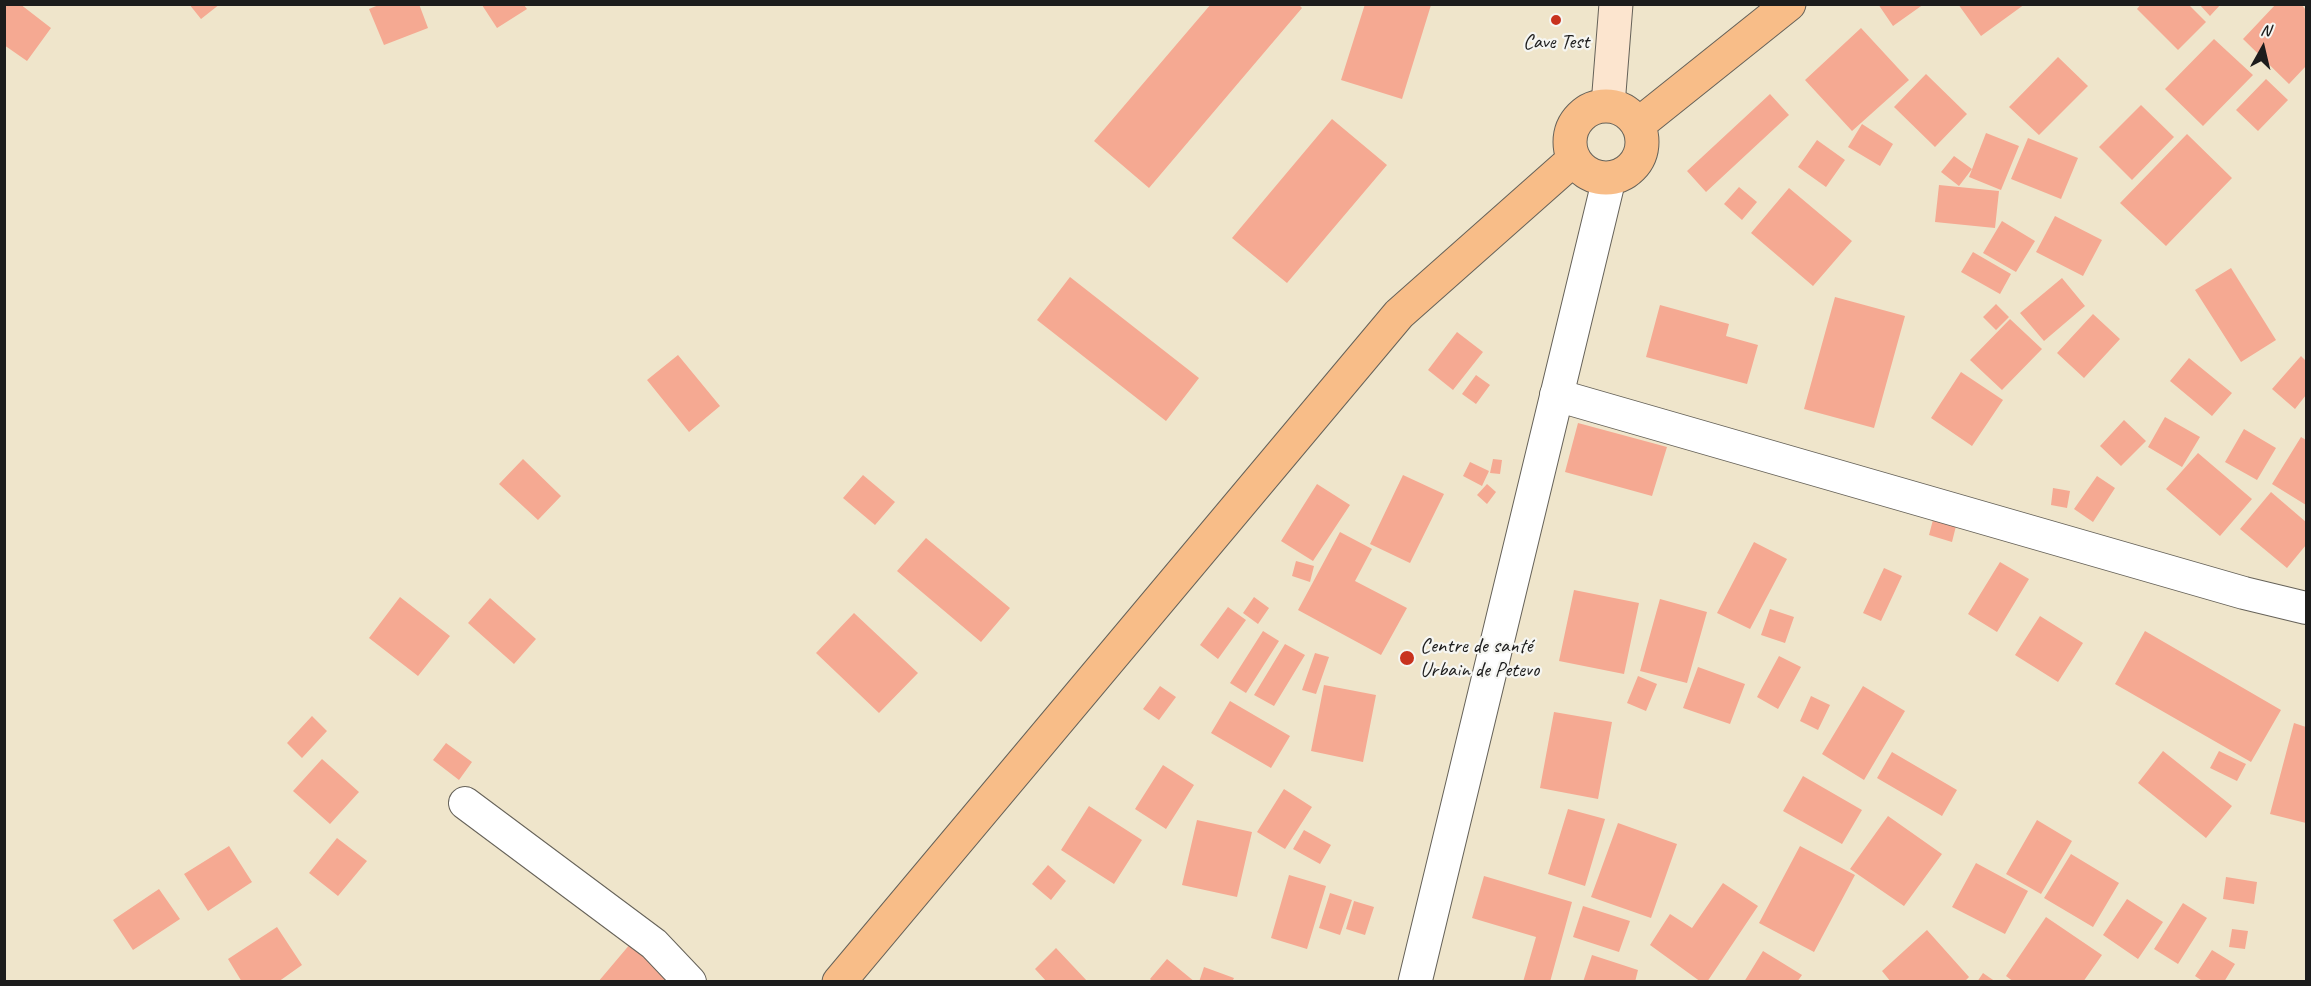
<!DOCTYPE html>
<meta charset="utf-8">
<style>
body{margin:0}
#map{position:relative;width:2311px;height:986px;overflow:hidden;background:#efe5cb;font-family:Caveat,sans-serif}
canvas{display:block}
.frame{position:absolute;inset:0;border:6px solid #1c1c1c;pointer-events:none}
.north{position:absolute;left:2233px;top:18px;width:60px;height:60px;-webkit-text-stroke:4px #f6f6f2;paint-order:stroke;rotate:8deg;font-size:16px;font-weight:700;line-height:24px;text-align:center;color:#1c1c1c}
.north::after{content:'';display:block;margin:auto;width:21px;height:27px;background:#1c1c1c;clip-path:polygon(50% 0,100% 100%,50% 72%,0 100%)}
</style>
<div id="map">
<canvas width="2311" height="986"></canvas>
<div class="frame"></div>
<div class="north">N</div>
</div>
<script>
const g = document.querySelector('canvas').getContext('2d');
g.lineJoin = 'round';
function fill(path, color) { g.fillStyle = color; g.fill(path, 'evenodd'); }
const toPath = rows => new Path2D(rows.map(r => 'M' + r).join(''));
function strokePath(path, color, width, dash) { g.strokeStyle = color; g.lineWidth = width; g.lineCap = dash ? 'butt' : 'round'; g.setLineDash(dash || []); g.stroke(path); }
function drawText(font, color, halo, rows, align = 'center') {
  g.font = font + ' Caveat,sans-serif'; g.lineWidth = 4.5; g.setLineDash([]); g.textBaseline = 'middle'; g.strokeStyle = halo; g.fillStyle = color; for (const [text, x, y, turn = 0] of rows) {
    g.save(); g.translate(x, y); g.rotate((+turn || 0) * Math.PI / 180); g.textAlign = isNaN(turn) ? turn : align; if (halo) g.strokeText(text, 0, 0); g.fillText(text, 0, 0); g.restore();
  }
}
fill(toPath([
 [4,4,20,4,51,28,27,61,4,45],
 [189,4,220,4,201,19],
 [381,4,419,4,428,28,384,45,369,9],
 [1211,4,1298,4,1302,8,1149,188,1094,141],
 [1365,4,1431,5,1402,99,1341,80],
 [1878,4,1924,4,1893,26],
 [1958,4,2025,4,1981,36],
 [2141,4,2188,4,2206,22,2178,50,2137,9],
 [2199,4,2221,4,2210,16],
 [2276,4,2301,4,2306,10,2306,66,2289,84,2243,39],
 [482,5,524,5,527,9,497,28],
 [1861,28,1909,80,1852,131,1805,80],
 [2214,39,2253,75,2203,126,2165,89],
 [2058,57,2088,86,2039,135,2009,107],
 [1926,74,1967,114,1935,147,1894,107],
 [2266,79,2288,100,2258,131,2236,110],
 [1770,94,1789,115,1706,192,1687,171],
 [2141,105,2174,137,2132,180,2099,147],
 [1332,119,1387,165,1287,283,1232,238],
 [1862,124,1893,144,1880,166,1848,147],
 [1986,133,2019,146,2001,190,1969,177],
 [2187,134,2232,178,2166,246,2120,203],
 [2028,138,2078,158,2061,199,2011,179],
 [1817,140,1845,160,1826,187,1798,167],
 [1954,156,1972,169,1959,186,1941,172],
 [1939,185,1999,191,1995,228,1935,222],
 [1739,187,1757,202,1742,220,1724,204],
 [1789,188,1852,241,1813,286,1751,233],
 [2055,216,2102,240,2083,276,2036,252],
 [2002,221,2035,241,2016,272,1983,253],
 [1973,252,2011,274,2000,294,1961,272],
 [2231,268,2276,340,2241,362,2195,290],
 [1070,277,1199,378,1166,421,1037,320],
 [2062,278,2085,306,2044,341,2020,313],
 [1835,297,1905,316,1874,428,1804,409],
 [1996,304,2009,317,1996,330,1983,317],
 [1660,305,1729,324,1726,336,1758,345,1747,384,1646,357],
 [2093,314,2120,339,2084,378,2057,353],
 [2010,319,2042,349,2002,390,1970,360],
 [1457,332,1483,352,1453,390,1428,370],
 [678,355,720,406,689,432,647,380],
 [2301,356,2306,361,2306,395,2295,409,2272,389],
 [2189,358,2232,393,2212,416,2170,381],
 [1961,372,2003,400,1972,446,1931,418],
 [1476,375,1490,385,1476,404,1462,394],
 [2165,417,2200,437,2182,467,2148,447],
 [2124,420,2146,441,2121,466,2100,446],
 [1578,423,1667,447,1652,496,1565,472],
 [2244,429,2276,448,2257,480,2225,462],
 [2301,437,2306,440,2306,505,2272,484],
 [2198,453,2252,499,2220,536,2166,489],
 [523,459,561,496,538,520,499,484],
 [1493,459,1502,460,1500,474,1490,473],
 [1470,462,1489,471,1482,486,1463,476],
 [863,475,895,502,875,525,843,498],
 [1403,475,1444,494,1410,563,1370,544],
 [2097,476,2115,488,2093,522,2074,509],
 [1317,484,1350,505,1313,561,1281,541],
 [1487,484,1496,492,1487,504,1477,495],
 [2053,488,2070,491,2067,508,2051,505],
 [2271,492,2306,522,2306,545,2287,568,2240,529],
 [1934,516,1957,522,1952,542,1929,535],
 [1340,532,1372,549,1355,581,1407,608,1381,655,1298,610],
 [926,538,1010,608,981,642,897,571],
 [1754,542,1787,559,1750,629,1717,613],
 [1296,561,1314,566,1310,582,1292,576],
 [2000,562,2029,579,1997,632,1968,614],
 [1884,568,1902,576,1881,621,1863,613],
 [1574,590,1639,603,1624,674,1559,661],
 [400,597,450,636,418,676,369,638],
 [1254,597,1269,608,1258,624,1243,613],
 [490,598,536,639,514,664,468,623],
 [1660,599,1707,612,1687,683,1640,671],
 [1228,607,1246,620,1218,659,1200,645],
 [1770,609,1794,617,1785,643,1761,635],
 [854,613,918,673,879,713,816,653],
 [2040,616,2083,643,2058,682,2015,655],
 [1263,631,1279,641,1246,693,1230,683],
 [2145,631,2281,710,2251,762,2115,684],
 [1285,644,1305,655,1274,706,1254,695],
 [1315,653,1329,657,1316,694,1302,690],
 [1779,656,1801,667,1778,709,1757,697],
 [1698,667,1745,684,1730,724,1683,708],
 [1638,676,1657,684,1646,711,1627,703],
 [1324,685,1376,695,1363,762,1311,751],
 [1160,686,1176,697,1159,720,1143,709],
 [1863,686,1905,711,1864,780,1822,754],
 [1811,696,1830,705,1818,730,1800,721],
 [1230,701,1290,736,1271,768,1211,733],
 [1554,712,1612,722,1598,799,1540,788],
 [312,716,327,731,302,758,287,743],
 [2294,723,2306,727,2306,823,2270,814],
 [446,743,472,762,459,780,433,760],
 [2163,751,2232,806,2206,838,2138,783],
 [2219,751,2246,764,2237,781,2210,768],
 [1892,752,1957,790,1942,816,1877,778],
 [322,759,359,792,330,824,293,791],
 [1163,765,1194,785,1166,829,1135,809],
 [1803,776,1862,810,1842,844,1783,811],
 [1284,789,1312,807,1285,849,1257,832],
 [1089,806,1142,840,1114,884,1061,850],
 [1568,809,1605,819,1585,886,1548,874],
 [1888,816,1942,854,1904,906,1850,869],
 [1197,820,1252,832,1237,897,1182,885],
 [2037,820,2072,841,2041,894,2006,874],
 [1618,823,1677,844,1651,918,1591,897],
 [1304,830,1331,845,1320,864,1293,849],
 [337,838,367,861,338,896,309,873],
 [229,846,252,882,208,911,184,874],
 [1800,846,1855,875,1814,952,1759,923],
 [2071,854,2119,883,2093,927,2044,898],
 [1976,863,2028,891,2005,934,1952,907],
 [1048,865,1066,881,1051,900,1032,884],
 [1289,875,1326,886,1307,949,1271,938],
 [1484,876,1572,902,1550,982,1523,982,1536,937,1472,918],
 [2226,877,2257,882,2254,904,2223,899],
 [1723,883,1758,906,1707,982,1701,982,1650,945,1670,914,1692,928],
 [159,889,180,919,133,950,113,920],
 [1330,893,1352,900,1340,935,1319,928],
 [2127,899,2163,922,2138,959,2103,935],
 [1354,901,1374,907,1365,935,1346,929],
 [2183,903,2207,918,2178,964,2154,949],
 [1583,906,1630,921,1619,952,1573,937],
 [2046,917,2102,955,2083,982,2014,982,2006,976],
 [277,927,302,965,278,982,242,982,228,959],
 [2232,929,2248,931,2245,949,2229,947],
 [1927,930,1969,977,1964,982,1891,982,1882,971],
 [631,943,677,982,598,982],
 [1056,948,1088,982,1047,982,1035,969],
 [2212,950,2235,964,2224,982,2204,982,2195,976],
 [1763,951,1802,975,1797,982,1744,982],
 [1592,955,1638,970,1635,982,1583,982],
 [1167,959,1195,982,1153,982,1150,979],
 [1204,967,1234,978,1232,982,1199,982],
 [1983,973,1996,982,1977,982]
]), '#f5a992');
const minor = toPath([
 [1556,395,2244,593,2306,608],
 [465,803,654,944,690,982]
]);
const tertiary = toPath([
 [1415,982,1609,179]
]);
const secondary = toPath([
 [1608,105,1616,4]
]);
const primary = toPath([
 '1570 142a36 36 0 1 1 72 0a36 36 0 1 1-72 0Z',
 [1639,124,1789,4],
 [839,982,1399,314,1574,159]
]);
strokePath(minor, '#666259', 34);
strokePath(tertiary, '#666259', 35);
strokePath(secondary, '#666259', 35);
strokePath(primary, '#666259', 35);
strokePath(minor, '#fff', 32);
strokePath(tertiary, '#fff', 33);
strokePath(secondary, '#fce5cf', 33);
strokePath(primary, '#f8bd88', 33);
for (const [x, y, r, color] of [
 [1556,20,6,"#c8321e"],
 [1407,658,8,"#c8321e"]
]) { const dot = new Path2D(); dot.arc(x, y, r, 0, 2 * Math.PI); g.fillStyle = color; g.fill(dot); strokePath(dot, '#f6f6f2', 2); }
drawText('21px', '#1c1c1c', '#f6f6f2', [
 ["Cave Test",1556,42],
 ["Centre de santé",1420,646,"left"],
 ["Urbain de Petevo",1420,670,"left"]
]);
</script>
